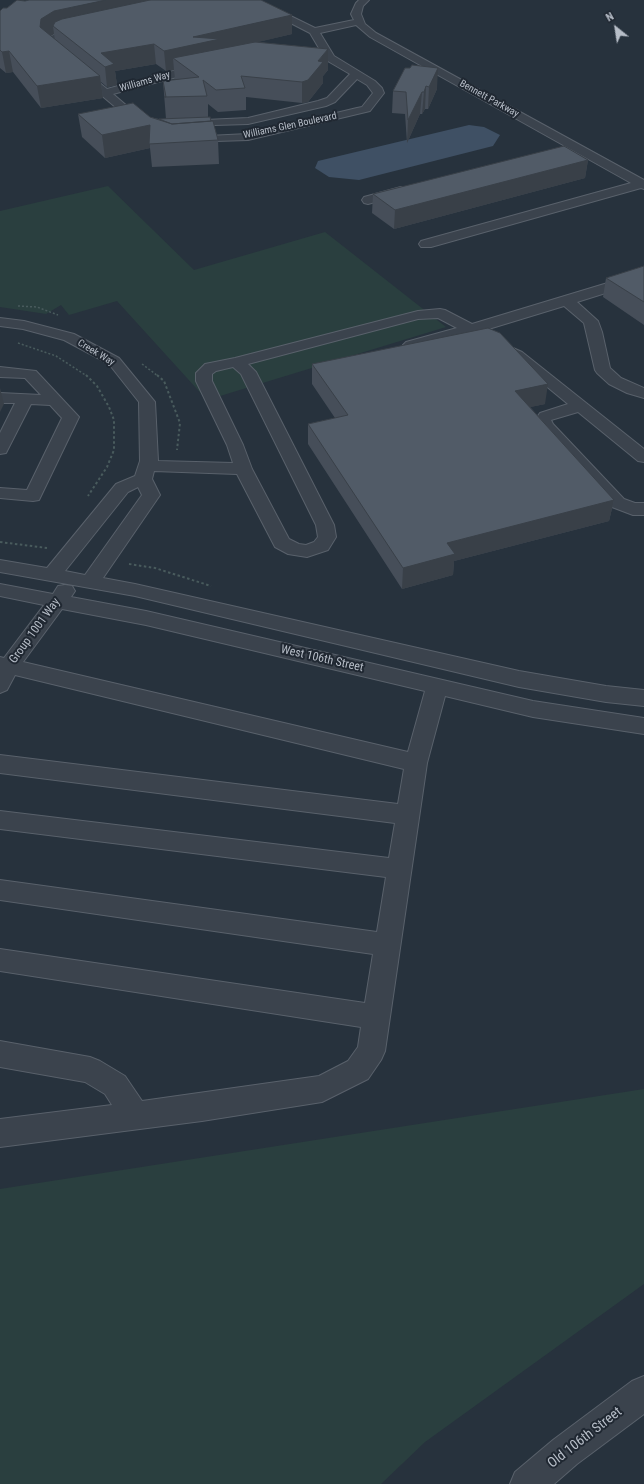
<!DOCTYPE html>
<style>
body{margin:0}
#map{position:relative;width:644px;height:1484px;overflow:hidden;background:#27323d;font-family:"Roboto Condensed",sans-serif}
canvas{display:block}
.north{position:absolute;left:596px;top:8px;width:40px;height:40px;-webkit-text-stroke:3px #202832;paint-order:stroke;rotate:330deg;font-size:11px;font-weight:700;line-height:16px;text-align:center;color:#b7bec8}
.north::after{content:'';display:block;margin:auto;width:14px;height:18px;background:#b7bec8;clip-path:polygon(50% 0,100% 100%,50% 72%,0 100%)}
</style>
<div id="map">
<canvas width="644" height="1484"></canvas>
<div class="north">N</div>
</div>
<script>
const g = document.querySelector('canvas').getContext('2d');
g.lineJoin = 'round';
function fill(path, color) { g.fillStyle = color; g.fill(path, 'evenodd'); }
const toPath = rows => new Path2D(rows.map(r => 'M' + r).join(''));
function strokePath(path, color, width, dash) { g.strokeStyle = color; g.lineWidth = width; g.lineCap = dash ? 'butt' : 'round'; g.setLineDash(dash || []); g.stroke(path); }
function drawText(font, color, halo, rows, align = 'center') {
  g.font = font + ' "Roboto Condensed",sans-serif'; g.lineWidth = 4; g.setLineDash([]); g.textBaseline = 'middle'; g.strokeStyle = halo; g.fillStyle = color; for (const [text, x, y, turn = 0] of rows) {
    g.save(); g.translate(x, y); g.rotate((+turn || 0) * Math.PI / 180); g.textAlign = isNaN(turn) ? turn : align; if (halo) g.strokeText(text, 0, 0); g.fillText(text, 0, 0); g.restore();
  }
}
fill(toPath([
 [108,186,194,270,325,232,446,327,207,400,117,301,69,315,61,305,46,314,0,307,0,211],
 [644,1089,644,1284,425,1442,381,1484,0,1484,0,1189]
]), '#2a3f3f');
fill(toPath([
 [469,125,484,127,500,135,493,146,359,180,329,177,315,168,318,161]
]), '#3f5064');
const minor = toPath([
 [246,0,258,0,315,28,354,20,351,14,356,3,359,0,369,0,363,6,361,14,365,24,376,33,644,180,644,189,641,188,431,247,421,247,419,244,421,241,631,183,370,37,356,25,320,33,334,56,375,81,382,88,384,93,370,111,248,140,184,142,182,140,184,138,188,137,248,134,357,108,362,107,373,93,367,85,357,79,335,102,326,106,248,124,180,126,178,124,180,122,184,121,248,118,318,101,327,98,350,74,326,60,310,33,246,0],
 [84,27,89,30,87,32,64,37,57,41,54,46,107,89,180,69,203,64,208,67,207,69,113,94,148,124,146,126,142,127,138,126,44,47,44,43,49,37,58,33,84,27],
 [401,187,405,188,407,191,405,194,368,204,364,203,362,200,364,197,401,187],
 [644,272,644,281,577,302,598,321,602,332,610,368,621,378,644,388,644,398,627,393,609,384,597,373,595,370,584,323,564,306,482,331,495,340,522,352,644,449,644,462,638,461,578,412,551,420,553,424,624,499,635,503,644,503,644,515,633,515,612,507,537,426,535,420,540,413,568,404,512,358,485,346,467,335,411,350,406,348,403,345,406,342,457,328,438,318,418,319,248,364,256,372,334,525,336,537,328,550,307,557,288,554,275,547,237,474,154,471,152,479,160,495,103,578,135,584,519,671,606,686,644,690,644,706,606,702,519,687,135,596,0,572,0,560,47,568,116,484,135,476,140,461,139,402,109,364,64,340,23,329,0,326,0,318,24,321,74,334,119,358,155,402,158,461,233,463,227,445,196,381,196,373,205,364,235,358,418,311,440,309,445,310,472,324,644,272],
 [233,367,241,374,316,525,318,537,314,542,306,545,299,544,289,539,252,469,243,445,212,381,212,374,216,371,233,367],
 [138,487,142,495,85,575,65,571,128,492,138,487],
 [0,367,36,371,79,417,39,500,33,501,0,498,0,488,27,490,62,418,50,405,31,404,8,449,6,453,0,454,0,433,15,403,0,403,0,393,41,395,25,378,0,377,0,367],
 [0,584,53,594,58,586,65,585,72,586,75,591,71,597,146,611,533,701,644,718,644,734,533,717,445,696,427,763,385,1051,381,1060,368,1079,322,1102,202,1121,0,1147,0,1119,112,1105,105,1094,85,1082,0,1067,0,1041,90,1057,100,1061,125,1076,142,1101,319,1076,348,1061,358,1047,361,1027,0,971,0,949,365,1003,373,954,0,900,0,880,377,932,386,877,0,829,0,811,389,858,395,823,0,773,0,755,398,804,404,769,15,675,7,690,0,693,0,657,4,658,44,605,0,596,0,584],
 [62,609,146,625,425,691,408,752,23,662,62,609],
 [644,1376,644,1414,577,1464,554,1484,510,1484,515,1472,553,1440,632,1381,644,1376]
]);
strokePath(minor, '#59616b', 2);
strokePath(toPath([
 [18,306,37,307,58,315],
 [18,343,56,356,87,376],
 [142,364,158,376]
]), '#495b5d', 1.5, [2, 2]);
strokePath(toPath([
 [86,375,97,386,109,407,114,420,114,450,107,467,88,496],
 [157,375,164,381,180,423,177,450],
 [0,542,47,548],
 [129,564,155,568,211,586]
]), '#495b5d', 2, [2.5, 2.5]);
fill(minor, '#3b434d');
fill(toPath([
 [17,0,292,34,257,42,328,49,328,70,323,76,323,83,308,102,302,103,246,97,246,110,218,112,208,104,208,117,211,121,218,140,219,164,152,167,150,148,105,158,82,137,78,114,150,117,159,119,166,119,163,81,176,80,175,79,174,70,166,71,156,64,115,71,117,85,107,87,101,82,103,98,41,108,13,72,6,73,0,68,0,11,7,8],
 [54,34,55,40,50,36],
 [405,68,437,89,428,109,425,109,422,114,420,114,407,143,405,114,392,113,393,91],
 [588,160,585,178,394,229,372,213,373,194],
 [644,266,644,325,603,297,606,278],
 [312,364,545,404,530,407,614,500,609,521,454,561,453,575,402,589,308,444,308,424,335,418,312,384]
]), '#464e59');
fill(toPath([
 [106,0,214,0,57,29,54,11],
 [54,11,57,29,53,26,54,34,44,40,40,27,41,19],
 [292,15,292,34,221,51,173,58,174,70,166,71,164,51,193,37],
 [154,44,156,64,115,71,117,85,107,87,105,67,101,53],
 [328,49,328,70,323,76,323,83,308,102,302,103,302,82],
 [9,51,13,72,6,73,2,52],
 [438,68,437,89,428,109,429,87],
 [100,76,103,98,41,108,37,86],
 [426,86,425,109,422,114,424,92],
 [422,92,420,114,407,143,408,120],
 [150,125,150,148,105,158,102,135],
 [588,160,585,178,394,229,395,210],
 [548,384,545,404,512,411,515,391],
 [0,388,4,404,0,412],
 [614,500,609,521,454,561,453,575,402,589,403,568,447,543]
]), '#394048');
const building = toPath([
 [17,0,25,1,29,0,106,0,54,11,41,19,40,27,100,76,37,86,9,51,2,52,0,50,0,11,3,8,7,8,17,0],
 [150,0,261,0,292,15,193,37,220,39,164,51,154,44,101,53,114,64,105,67,53,26,55,22,62,19,150,0],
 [255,42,328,49,318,61,323,62,308,80,302,82,241,76,245,88,216,90,203,80,207,96,164,97,166,97,163,81,199,77,173,58,255,42],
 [412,65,438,68,429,87,426,86,424,92,422,92,408,120,406,92,393,91,405,68,410,68,412,65],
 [133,103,150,117,172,124,213,121,218,140,149,144,150,125,102,135,78,114,133,103],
 [210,117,211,121,172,124,159,119,210,117],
 [564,146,588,160,395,210,373,194,564,146],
 [644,266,644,302,606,278,644,266],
 [488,328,500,333,548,384,515,391,614,500,447,543,455,554,403,568,308,424,348,415,312,364,488,328]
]);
fill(building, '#515b67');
strokePath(building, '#394048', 1);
drawText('10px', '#b7bec8', '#202832', [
 ["Williams Way",145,82,-16],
 ["Bennett Parkway",489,99,29],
 ["Williams Glen Boulevard",290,126,-12],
 ["Creek Way",96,353,31]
]);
drawText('12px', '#b7bec8', '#202832', [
 ["Group 1001 Way",35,631,-54],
 ["West 106th Street",322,659,13]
]);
drawText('14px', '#b7bec8', '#202832', [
 ["Old 106th Street",585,1438,-38]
]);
</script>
